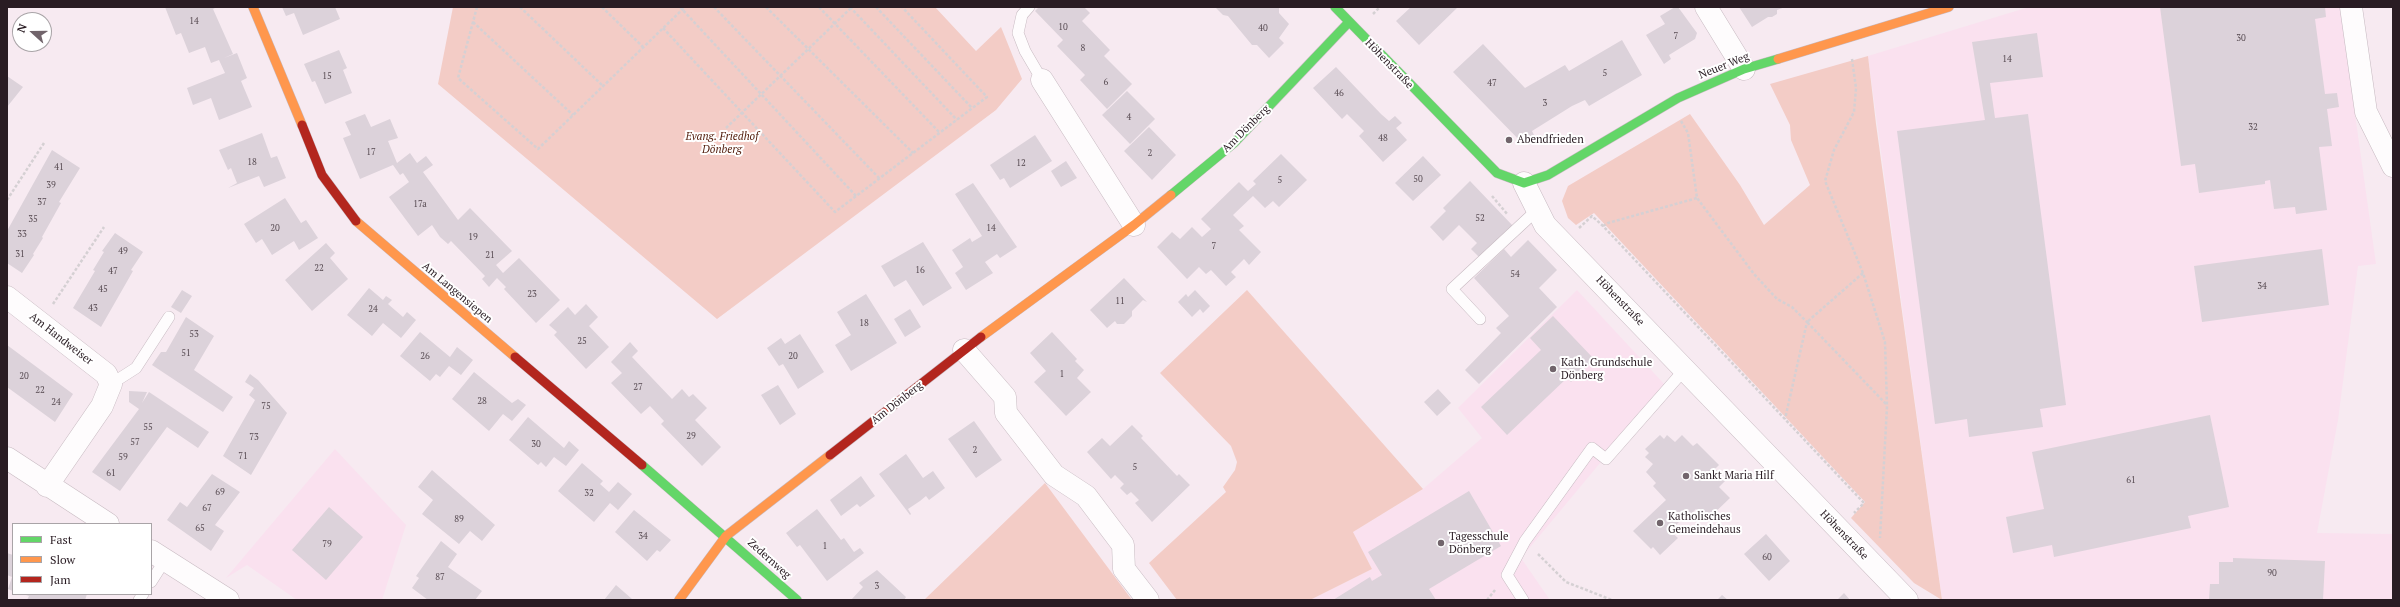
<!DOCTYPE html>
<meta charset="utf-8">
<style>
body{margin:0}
#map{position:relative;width:2400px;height:607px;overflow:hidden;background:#f7eaf1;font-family:"PT Serif",serif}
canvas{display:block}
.frame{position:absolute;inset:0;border:8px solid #291c23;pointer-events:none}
.legend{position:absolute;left:12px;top:523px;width:140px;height:72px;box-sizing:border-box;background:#fff;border:1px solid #a9a4a7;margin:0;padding:5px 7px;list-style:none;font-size:12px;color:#291c23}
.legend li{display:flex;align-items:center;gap:8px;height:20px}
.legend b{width:20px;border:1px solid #a9a4a7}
.north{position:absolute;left:12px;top:12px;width:40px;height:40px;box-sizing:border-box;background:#fff;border:1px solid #a9a4a7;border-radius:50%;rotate:291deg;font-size:11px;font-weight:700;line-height:16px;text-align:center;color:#291c23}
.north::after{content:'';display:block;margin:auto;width:14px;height:18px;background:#71646b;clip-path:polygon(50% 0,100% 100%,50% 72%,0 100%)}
</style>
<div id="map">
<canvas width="2400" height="607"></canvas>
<div class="frame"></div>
<ul class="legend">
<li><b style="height:5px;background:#63d668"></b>Fast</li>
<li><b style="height:5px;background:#ff974d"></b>Slow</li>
<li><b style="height:5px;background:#b3261e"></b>Jam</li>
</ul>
<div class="north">N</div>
</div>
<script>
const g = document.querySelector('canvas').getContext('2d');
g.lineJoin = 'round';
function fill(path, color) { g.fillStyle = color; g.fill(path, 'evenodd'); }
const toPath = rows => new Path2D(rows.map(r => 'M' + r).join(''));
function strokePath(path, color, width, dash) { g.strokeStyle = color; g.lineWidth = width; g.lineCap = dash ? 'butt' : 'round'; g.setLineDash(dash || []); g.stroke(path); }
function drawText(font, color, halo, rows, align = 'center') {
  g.font = font + ' "PT Serif",serif'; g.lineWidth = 4; g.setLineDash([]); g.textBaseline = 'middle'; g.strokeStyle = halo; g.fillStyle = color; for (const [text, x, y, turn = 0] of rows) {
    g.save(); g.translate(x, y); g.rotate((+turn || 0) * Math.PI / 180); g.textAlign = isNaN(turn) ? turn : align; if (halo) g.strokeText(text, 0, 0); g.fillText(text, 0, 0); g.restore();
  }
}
fill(toPath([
 [2029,7,2340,7,2376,264,2358,266,2338,420,2317,533,2393,534,2393,600,1942,600,1868,56],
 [1577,290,1665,385,1521,558,1550,600,1310,600,1372,569,1353,532,1423,489,1482,438,1458,408],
 [335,449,406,525,382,600,297,600,247,565,226,578]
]), '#fae1ef');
fill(toPath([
 [453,7,935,7,976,51,1001,27,1022,79,996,110,717,319,438,84],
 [1868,56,1876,124,1942,600,1914,583,1851,518,1865,502,1594,213,1576,225,1568,218,1562,201,1568,186,1690,114,1740,185,1764,225,1810,185,1791,140,1790,125,1770,84],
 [1247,290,1423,489,1353,532,1372,569,1310,600,1177,600,1149,563,1226,492,1223,487,1235,470,1237,462,1231,446,1160,373],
 [1045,483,1132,600,924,600]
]), '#f3ccc6');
fill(toPath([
 [165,7,217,7,213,9,233,54,224,58,237,53,247,78,241,81,252,107,219,120,211,98,193,105,187,88,225,73,219,60,211,63,205,47,189,53,181,33,176,35],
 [282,7,335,7,340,19,303,35,294,13,286,16],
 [1039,7,1084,7,1090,13,1082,21,1110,50,1104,56,1132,84,1107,109,1080,80,1085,75,1057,46,1063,40,1035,11],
 [1215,7,1279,7,1279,13,1289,24,1279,38,1284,43,1269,58,1257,45,1252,45,1228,16,1223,15],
 [1411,7,1458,7,1419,45,1396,21],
 [1675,7,1678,7,1697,33,1695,39,1669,55,1671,59,1664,64,1646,35,1665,24,1660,16],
 [1739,7,1785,7,1777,10,1777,14,1772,17,1768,17,1752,27],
 [2160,7,2325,7,2326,17,2315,19,2325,94,2337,93,2339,107,2327,109,2332,146,2319,147,2327,210,2296,214,2295,207,2274,209,2270,180,2265,181,2265,184,2199,193,2195,164,2181,166],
 [2037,33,2043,77,1990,83,1995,118,2028,114,2066,405,2040,409,2043,427,1969,437,1967,419,1935,424,1897,131,1985,120,1972,42],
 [1622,40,1642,75,1589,106,1585,100,1572,106,1532,131,1535,137,1523,144,1453,72,1483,44,1525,88,1565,65,1569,71],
 [339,50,347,68,343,70,352,93,325,104,315,81,312,82,304,64],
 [1336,67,1381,114,1389,121,1395,116,1402,123,1396,128,1407,140,1383,162,1359,136,1364,131,1347,114,1342,119,1313,88],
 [7,76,23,87,7,107],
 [1127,91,1155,119,1130,144,1102,115],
 [365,114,371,127,390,119,398,138,388,141,397,163,410,153,417,163,426,156,433,165,423,172,458,220,470,208,512,251,496,265,503,273,519,258,560,300,536,323,504,289,506,287,497,278,489,287,482,279,485,276,451,241,448,244,440,237,432,225,418,236,389,197,409,182,403,173,400,175,393,165,360,179,343,138,351,135,345,122],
 [1149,127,1176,155,1152,180,1124,151],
 [262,133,271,158,277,156,286,178,264,187,259,176,228,188,237,183,231,168,228,170,219,150],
 [1035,135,1052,161,1010,188,1004,178,1000,180,990,165],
 [52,150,80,168,59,202,61,203,42,237,43,238,33,254,34,255,22,273,7,263,7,231],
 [1281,154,1307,180,1279,207,1273,201,1265,208,1253,196,1233,215,1244,226,1239,230,1261,252,1249,265,1244,259,1231,272,1236,277,1226,286,1211,270,1206,274,1199,267,1187,279,1157,247,1172,232,1180,239,1192,227,1202,237,1211,229,1201,219,1239,182,1248,191,1256,184,1253,181],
 [1423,156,1441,175,1413,201,1395,183],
 [1066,161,1077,178,1061,187,1051,171],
 [1470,181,1513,226,1479,257,1471,249,1477,243,1459,225,1443,241,1430,227,1446,211,1443,208],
 [973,183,1017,247,1000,258,997,254,985,262,993,273,966,290,955,273,963,267,952,250,970,238,972,242,982,236,955,194],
 [285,198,301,223,306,220,318,238,299,250,294,241,272,255,262,239,256,243,244,224],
 [115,233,143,252,131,270,133,271,101,327,73,308,95,271,93,270,104,252,102,251],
 [1528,240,1557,270,1539,288,1557,307,1479,384,1465,370,1501,333,1496,328,1509,316,1474,278,1504,249,1511,257],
 [923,242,952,288,923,306,906,280,894,287,881,266],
 [326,243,335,253,330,258,348,279,312,311,285,280],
 [2322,249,2329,305,2202,322,2194,266],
 [1124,278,1147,302,1143,300,1132,311,1132,316,1124,324,1117,324,1115,321,1107,328,1090,310],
 [369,288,383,300,386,296,392,300,388,304,403,317,407,312,416,320,401,338,383,323,372,336,347,315],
 [182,290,192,296,181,313,171,307],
 [1195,290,1210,306,1203,313,1200,309,1192,317,1178,302,1186,294,1188,297],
 [866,294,897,343,851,371,835,345,851,335,837,312],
 [586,304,598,317,589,326,609,347,586,369,554,335,557,332,549,325,568,307,575,315],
 [910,309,921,327,905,337,894,319],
 [1553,316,1594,359,1571,382,1567,378,1507,435,1481,407,1541,350,1530,338],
 [186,317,214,336,194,370,233,397,223,412,152,365,161,352,166,352],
 [420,332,450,357,457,347,473,360,461,375,449,366,440,377,436,374,430,381,400,356],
 [1052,332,1077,359,1075,361,1084,370,1077,378,1091,392,1066,416,1034,382,1046,371,1030,353],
 [800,334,824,372,798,389,783,364,779,366,767,348,781,338,785,344],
 [630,342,638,351,632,357,672,399,682,389,689,397,693,394,707,408,695,420,721,447,702,466,661,424,664,421,650,406,641,414,611,383,622,373,611,362],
 [7,345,73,394,55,422,7,387],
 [474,372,512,403,518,399,526,405,512,421,503,414,489,431,452,399],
 [250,374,258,380,287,413,251,475,223,456,255,400,249,395,254,388,245,382],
 [778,385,796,414,780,425,761,395],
 [1438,389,1451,403,1437,416,1424,402],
 [129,391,147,392,142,403,149,392,209,432,198,448,167,427,120,491,92,472,139,409,129,402],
 [2210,415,2229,507,2188,516,2191,528,2054,557,2052,545,2013,553,2006,517,2044,509,2032,452],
 [528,417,564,448,569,441,579,450,566,466,554,457,546,467,541,462,538,465,509,440],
 [974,421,1002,460,976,478,948,439],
 [1132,425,1143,436,1141,438,1177,476,1179,474,1190,485,1152,522,1135,503,1139,500,1131,492,1127,495,1120,488,1124,484,1115,475,1111,479,1087,452,1102,438,1110,446],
 [1660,435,1664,439,1667,435,1675,442,1682,435,1693,446,1697,443,1719,465,1715,469,1726,480,1719,487,1730,498,1707,520,1696,509,1689,516,1687,514,1670,531,1678,538,1660,555,1653,547,1651,549,1633,531,1666,500,1653,486,1656,483,1646,472,1653,464,1645,457,1649,453,1645,449],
 [906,454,923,478,933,471,945,488,929,500,926,496,920,501,908,509,911,514,910,515,879,474],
 [582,463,603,481,600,484,609,492,618,482,632,494,618,510,610,503,594,522,558,491],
 [432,470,495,525,482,541,470,531,459,544,422,514,433,500,418,487],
 [212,474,240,492,215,525,224,531,211,551,167,520,180,502,187,507],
 [861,476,875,496,860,507,857,504,841,516,830,500],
 [1469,491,1501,546,1429,589,1436,600,1333,600,1370,577,1372,581,1382,575,1368,552],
 [329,507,363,537,326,580,292,550],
 [817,509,841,540,844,538,854,552,860,548,864,553,827,581,800,545,797,547,786,533],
 [634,510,671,540,660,552,657,550,647,561,615,532],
 [1766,534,1790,561,1769,581,1744,554],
 [441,541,457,554,448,567,482,591,475,600,428,600,412,588,419,578,416,576],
 [7,553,13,555,13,591,8,589,12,577,7,575],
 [2233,558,2325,561,2323,600,2209,600,2210,584,2219,584,2219,562,2233,562],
 [877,570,906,597,904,600,851,600,863,587,859,583],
 [616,585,632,599,631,600,604,600],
 [1844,593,1850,600,1837,600],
 [23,594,87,594,85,600,27,600,29,596],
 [1722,595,1728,600,1717,600]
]), '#dcd2da');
const lane = toPath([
 [1029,7,1022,15,1018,33,1025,51,1042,80],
 [1480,319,1452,289,1537,210],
 [111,384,136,368,169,317],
 [151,582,165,560],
 [139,600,143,594],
 [1523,600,1507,575,1525,541,1592,448,1606,459,1685,369]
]);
const street = toPath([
 [1706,7,1744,69],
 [2351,7,2366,112,2393,166],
 [1042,80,1134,225],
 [1524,183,1545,225,1907,600],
 [7,297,106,374,111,384,102,406,47,486],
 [964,350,1005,397,1006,413,1054,475,1086,496,1123,545,1124,569,1148,600],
 [7,458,108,524],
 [151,551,228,600]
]);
const fast = toPath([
 [1335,7,1497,173,1524,183,1548,175,1678,98,1744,69,1778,59],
 [1171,195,1234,143,1349,22],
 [642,465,797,600]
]);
const slow = toPath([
 [253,7,302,125],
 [1778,59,1949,7],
 [356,221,515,357],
 [981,337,1134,225,1171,195],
 [679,600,726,536,830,455]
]);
const jam = toPath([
 [302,125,322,175,356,221],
 [515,357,642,465],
 [830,455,981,337]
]);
strokePath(lane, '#c7bac1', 12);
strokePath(street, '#c7bac1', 23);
strokePath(fast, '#c7bac1', 10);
strokePath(slow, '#c7bac1', 10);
strokePath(jam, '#c7bac1', 10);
strokePath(toPath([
 [477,7,458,78,538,149,685,7],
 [520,7,603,86],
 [602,7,643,47],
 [680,7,857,197],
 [714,7,880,179],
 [766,7,913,153],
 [819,7,940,133],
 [850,7,957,120],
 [876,7,972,108],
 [1373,14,1380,7],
 [473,22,573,115],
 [663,28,835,212,987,97,902,7],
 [1852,59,1856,88,1854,112,1834,150,1825,181,1863,273,1885,342,1887,406,1880,538],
 [1681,121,1688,133,1697,198,1754,274,1777,299,1792,307,1807,322,1785,419],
 [726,128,852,7],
 [1492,196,1508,215],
 [7,200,44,143],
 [1603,226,1608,223,1697,198],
 [1579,228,1592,216,1603,226,1864,503,1854,513],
 [1863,273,1807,322,1887,405],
 [53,304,104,227],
 [1538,554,1566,582,1612,600],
 [1487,600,1495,590]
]), '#d5d0d3', 2.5, [3, 2]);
strokePath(lane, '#fefcfd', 11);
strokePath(street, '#fefcfd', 22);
strokePath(fast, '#63d668', 9);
strokePath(slow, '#ff974d', 9);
strokePath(jam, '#b3261e', 9);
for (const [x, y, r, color] of [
 [1509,140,4,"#71646b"],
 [1553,369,4,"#71646b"],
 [1686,476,4,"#71646b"],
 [1660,523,4,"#71646b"],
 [1441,543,4,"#71646b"]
]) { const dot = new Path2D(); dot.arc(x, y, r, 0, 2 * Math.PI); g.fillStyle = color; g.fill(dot); strokePath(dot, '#fff', 1.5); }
drawText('9px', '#584c53', null, [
 ["14",194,21],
 ["10",1063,27],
 ["40",1263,28],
 ["7",1676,36],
 ["30",2241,38],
 ["8",1083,48],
 ["14",2007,59],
 ["5",1605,73],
 ["15",327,76],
 ["6",1106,82],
 ["47",1492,83],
 ["46",1339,93],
 ["3",1545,103],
 ["4",1129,117],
 ["32",2253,127],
 ["48",1383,138],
 ["17",371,152],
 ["2",1150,153],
 ["18",252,162],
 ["12",1021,163],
 ["41",59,167],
 ["50",1418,179],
 ["5",1280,180],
 ["39",51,185],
 ["37",42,202],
 ["17a",420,204],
 ["52",1480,218],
 ["35",33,219],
 ["20",275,228],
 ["14",991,228],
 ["33",22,234],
 ["19",473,237],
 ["7",1214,246],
 ["49",123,251],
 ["31",20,254],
 ["21",490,255],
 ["22",319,268],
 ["16",920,270],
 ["47",113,271],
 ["54",1515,274],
 ["34",2262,286],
 ["45",103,289],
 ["23",532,294],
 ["11",1120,301],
 ["43",93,308],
 ["24",373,309],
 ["18",864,323],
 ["53",194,334],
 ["25",582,341],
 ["51",186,353],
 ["26",425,356],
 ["20",793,356],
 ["1",1062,374],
 ["20",24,376],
 ["27",638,387],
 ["22",40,390],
 ["28",482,401],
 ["24",56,402],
 ["75",266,406],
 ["55",148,427],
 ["29",691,436],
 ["73",254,437],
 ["57",135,442],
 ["30",536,444],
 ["2",975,450],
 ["71",243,456],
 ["59",123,457],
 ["5",1135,467],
 ["61",111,473],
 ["61",2131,480],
 ["69",220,492],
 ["32",589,493],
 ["67",207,508],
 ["89",459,519],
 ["65",200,528],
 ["34",643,536],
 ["79",327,544],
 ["1",825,546],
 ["60",1767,557],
 ["90",2272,573],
 ["87",440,577],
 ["3",877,586]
]);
drawText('11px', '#291c23', '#fff', [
 ["Höhenstraße",1389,64,46],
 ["Neuer Weg",1724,66,-22],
 ["Am Dönberg",1246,129,-45],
 ["Am Langensiepen",457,293,40],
 ["Höhenstraße",1620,301,46],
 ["Am Handweiser",61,339,38],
 ["Am Dönberg",897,403,-38],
 ["Höhenstraße",1844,535,46],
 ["Zedernweg",769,559,42]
]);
drawText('italic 11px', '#4f1908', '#fff', [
 ["Evang. Friedhof",722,137],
 ["Dönberg",722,150]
]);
drawText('11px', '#291c23', '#fff', [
 ["Abendfrieden",1517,140],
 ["Kath. Grundschule",1561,363],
 ["Dönberg",1561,376],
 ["Sankt Maria Hilf",1694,476],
 ["Katholisches",1668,517],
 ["Gemeindehaus",1668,530],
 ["Tagesschule",1449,537],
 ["Dönberg",1449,550]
], 'left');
</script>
